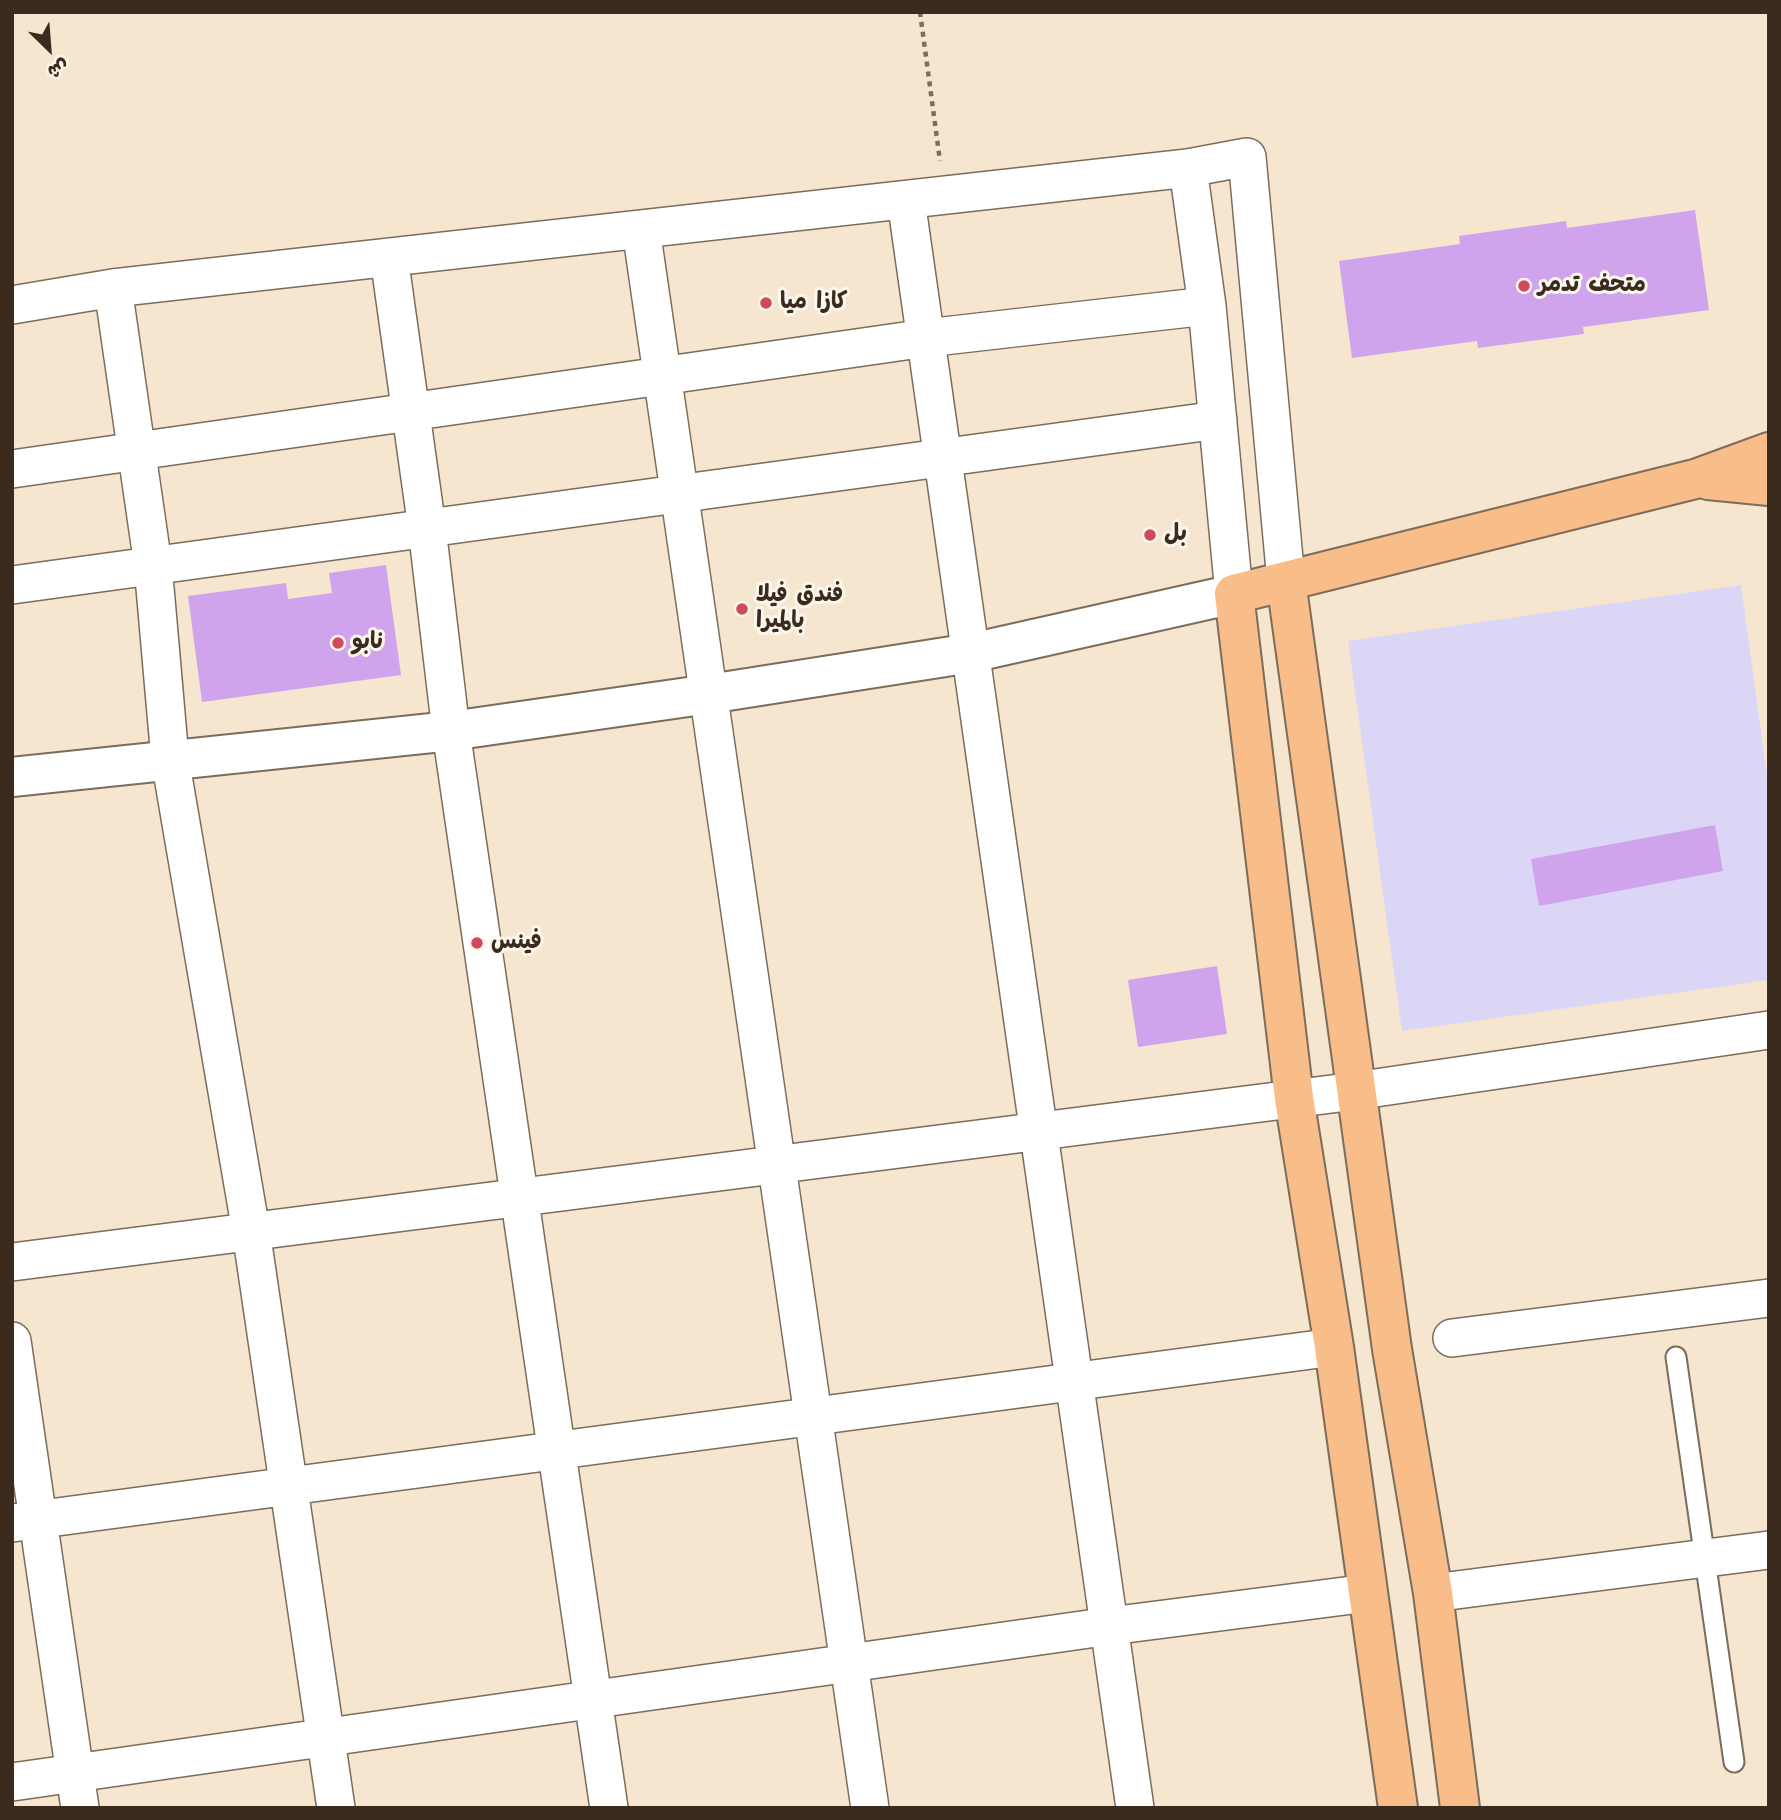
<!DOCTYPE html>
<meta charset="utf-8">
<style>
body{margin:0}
#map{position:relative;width:1781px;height:1820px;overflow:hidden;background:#f6e6cf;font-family:"Architects Daughter","Playpen Sans Arabic",sans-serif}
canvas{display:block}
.frame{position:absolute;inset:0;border:14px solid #3b2a1e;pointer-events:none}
.north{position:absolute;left:14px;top:14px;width:70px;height:70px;-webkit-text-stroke:5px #fbf7ec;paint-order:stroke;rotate:155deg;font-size:19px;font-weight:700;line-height:28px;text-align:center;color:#3b2a1e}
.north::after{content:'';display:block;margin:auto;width:24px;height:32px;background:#3b2a1e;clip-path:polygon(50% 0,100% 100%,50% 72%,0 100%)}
</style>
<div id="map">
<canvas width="1781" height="1820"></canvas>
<div class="frame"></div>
<div class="north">ش</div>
</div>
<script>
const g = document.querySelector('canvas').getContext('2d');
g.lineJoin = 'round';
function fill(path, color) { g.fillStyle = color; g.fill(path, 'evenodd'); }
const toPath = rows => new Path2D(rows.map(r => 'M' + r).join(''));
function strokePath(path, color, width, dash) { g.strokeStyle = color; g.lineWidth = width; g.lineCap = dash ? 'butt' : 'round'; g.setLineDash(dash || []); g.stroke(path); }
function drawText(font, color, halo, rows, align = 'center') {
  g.font = font + ' "Architects Daughter","Playpen Sans Arabic",sans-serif'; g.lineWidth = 6; g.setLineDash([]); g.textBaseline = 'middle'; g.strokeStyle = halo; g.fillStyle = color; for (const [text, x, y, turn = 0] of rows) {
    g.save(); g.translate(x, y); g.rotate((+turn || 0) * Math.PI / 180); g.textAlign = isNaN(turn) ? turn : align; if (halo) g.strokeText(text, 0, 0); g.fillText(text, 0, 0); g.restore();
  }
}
fill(toPath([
 [1741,585,1769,790,1769,980,1402,1031,1348,641]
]), '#dcd6f6');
fill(toPath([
 [1695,210,1709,310,1583,327,1584,334,1478,348,1477,341,1352,358,1339,261,1460,244,1459,236,1566,221,1567,228],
 [386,565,401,675,202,702,188,596,286,583,288,599,332,593,329,573],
 [1715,825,1723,871,1539,906,1531,859],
 [1217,966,1227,1034,1138,1047,1128,980]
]), '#cfa4ec');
const service = toPath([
 [1676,1357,1734,1762]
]);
const minor = toPath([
 [1188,168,1207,306,1234,594],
 [906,200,1135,1808],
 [641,229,870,1808],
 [389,257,427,528,451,731,609,1808],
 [113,288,153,565,170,759,251,1231,336,1808],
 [12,305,113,288,1188,168,1247,157,1286,581],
 [12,469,926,338,1207,306],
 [12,585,1218,420],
 [12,1262,1355,1091,1769,1030],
 [1452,1338,1769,1298],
 [12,1341,80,1808],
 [12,1523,1334,1347],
 [1433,1593,1769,1550],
 [12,1782,1110,1626,1368,1593]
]);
const tertiary = toPath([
 [12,777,451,731,709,694,971,653,1234,594]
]);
const primary = toPath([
 [1708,480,1769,486],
 [1286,581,1392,1349,1433,1593,1460,1808],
 [1398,1808,1334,1347,1294,1098,1234,594,1695,479,1769,452]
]);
strokePath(service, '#7c6c5c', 23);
strokePath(minor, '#7c6c5c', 40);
strokePath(tertiary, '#7c6c5c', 42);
strokePath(primary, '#7c6c5c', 42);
strokePath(toPath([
 [920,12,940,161]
]), '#7c6c5c', 4.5, [5, 5]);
strokePath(service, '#fff', 19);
strokePath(minor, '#fff', 37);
strokePath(tertiary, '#fff', 38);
strokePath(primary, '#f8bd89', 38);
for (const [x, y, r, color] of [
 [1524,286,7,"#d1495b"],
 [766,303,7,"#d1495b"],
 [1150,535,7,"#d1495b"],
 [742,609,7,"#d1495b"],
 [338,643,7,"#d1495b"],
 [477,943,7,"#d1495b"]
]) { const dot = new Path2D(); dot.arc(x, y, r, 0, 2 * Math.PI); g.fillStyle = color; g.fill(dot); strokePath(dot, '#fbf7ec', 2.5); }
drawText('bold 23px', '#3b2a1e', '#fbf7ec', [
 ["متحف تدمر",1538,286],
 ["كازا ميا",780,303],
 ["بل",1164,535],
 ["فندق فيلا",756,596],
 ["بالميرا",756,622],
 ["نابو",352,643],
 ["فينس",491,943]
], 'left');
</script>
